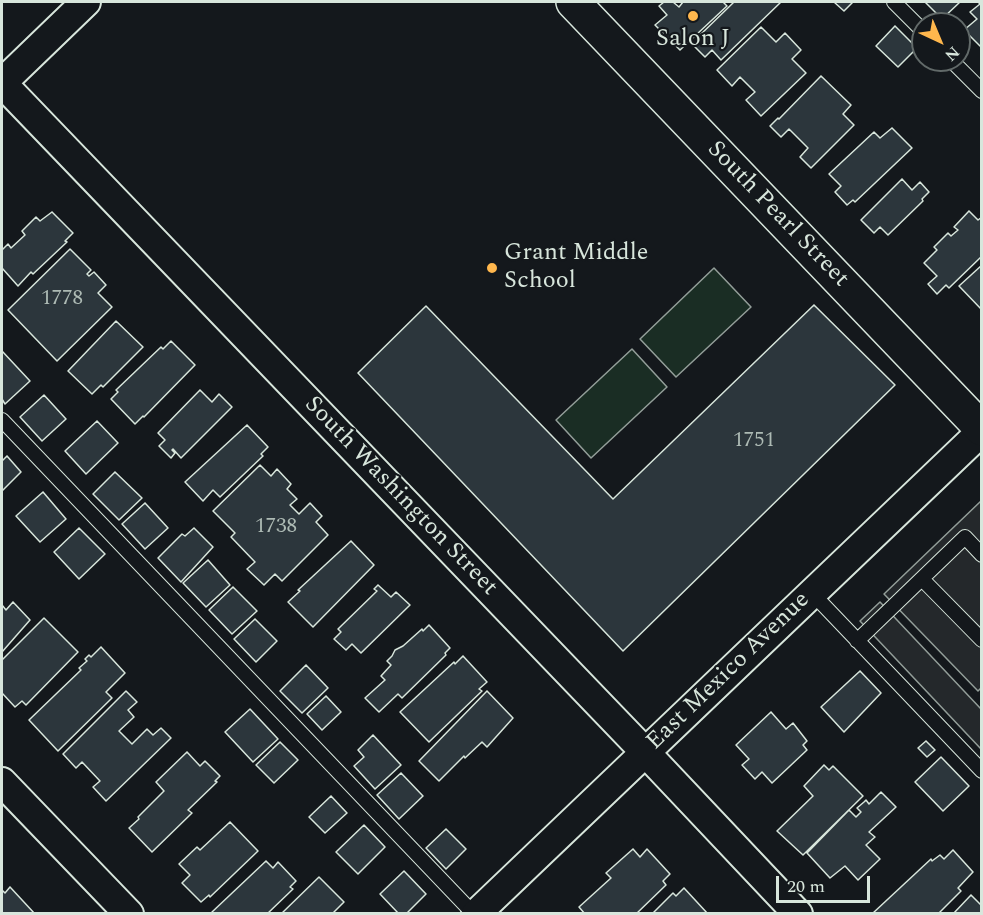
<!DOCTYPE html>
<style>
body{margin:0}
#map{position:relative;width:983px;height:915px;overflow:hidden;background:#14181c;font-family:Spectral,serif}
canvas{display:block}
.frame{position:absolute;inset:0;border:3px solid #d8e6dc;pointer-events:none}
.north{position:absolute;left:911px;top:12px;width:60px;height:60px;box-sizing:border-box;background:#14181c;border:2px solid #626a69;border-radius:50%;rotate:136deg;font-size:16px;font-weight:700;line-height:24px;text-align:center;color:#d8e6dc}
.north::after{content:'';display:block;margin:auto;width:21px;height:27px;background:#ffb74d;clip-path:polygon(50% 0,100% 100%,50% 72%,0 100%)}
.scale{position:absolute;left:776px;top:876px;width:94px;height:27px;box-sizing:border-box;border:3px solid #d8e6dc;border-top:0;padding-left:8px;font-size:18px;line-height:21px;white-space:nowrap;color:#d8e6dc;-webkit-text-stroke:4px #14181c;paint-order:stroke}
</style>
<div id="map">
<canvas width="983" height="915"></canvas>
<div class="frame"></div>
<div class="north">N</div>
<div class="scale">20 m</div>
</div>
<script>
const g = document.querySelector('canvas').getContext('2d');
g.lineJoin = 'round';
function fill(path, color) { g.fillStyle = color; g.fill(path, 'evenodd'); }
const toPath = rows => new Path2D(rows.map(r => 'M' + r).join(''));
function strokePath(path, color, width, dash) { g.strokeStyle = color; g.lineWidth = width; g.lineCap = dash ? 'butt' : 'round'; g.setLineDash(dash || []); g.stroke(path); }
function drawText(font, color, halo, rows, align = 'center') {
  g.font = font + ' Spectral,serif'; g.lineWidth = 4.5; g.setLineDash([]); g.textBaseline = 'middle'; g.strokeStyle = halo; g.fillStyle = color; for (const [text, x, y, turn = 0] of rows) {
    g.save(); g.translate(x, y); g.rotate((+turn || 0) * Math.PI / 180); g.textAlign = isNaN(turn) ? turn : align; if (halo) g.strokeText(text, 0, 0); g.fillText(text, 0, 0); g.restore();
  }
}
const green = toPath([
 [714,268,751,307,676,377,640,339,714,268],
 [632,349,667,387,591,458,556,420,632,349]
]);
fill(green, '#1a2d24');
strokePath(green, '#939e99', 1.5);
const parking = toPath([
 [981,501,981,688,978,691,884,594,981,501],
 [880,602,981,709,981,749,860,621,880,602]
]);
fill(parking, '#24282b');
strokePath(parking, '#939e99', 1.5);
const building = toPath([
 [664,2,673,2,679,7,683,2,723,2,727,6,680,50,655,25,667,15,659,6,664,2],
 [734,2,781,2,721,60,712,50,705,57,693,45,700,39,698,37,734,2],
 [834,2,853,2,844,11,834,2],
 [925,2,960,2,942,19,925,2],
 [978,2,982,2,982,44,980,46,964,30,977,19,970,12,980,4,978,2],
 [895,26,917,48,898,67,876,46,895,26],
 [761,27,776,42,785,33,801,50,792,59,806,73,761,116,746,100,755,92,740,77,732,86,717,70,761,27],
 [821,76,851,105,843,114,854,125,811,168,800,157,808,148,789,129,781,137,770,126,778,118,779,119,821,76],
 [892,128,912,148,855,202,853,200,847,205,835,192,841,186,829,174,874,132,880,138,892,128],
 [902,179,912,190,920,182,929,192,922,199,923,201,888,235,880,227,874,233,861,220,902,179],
 [969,211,978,220,982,217,982,256,949,288,946,285,937,294,928,284,937,276,924,263,937,250,934,247,948,233,951,236,958,230,954,227,969,211],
 [52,212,73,233,65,241,67,242,33,274,31,272,18,286,2,268,2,250,8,244,11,248,25,235,22,231,36,217,40,221,52,212],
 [70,249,91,270,87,274,89,276,94,272,106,285,98,293,112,307,57,361,8,310,70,249],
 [982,265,982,310,959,286,982,265],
 [814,305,895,385,623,651,358,373,426,306,613,499,814,305],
 [116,321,143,347,103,387,101,385,92,394,68,371,116,321],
 [171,341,195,365,144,417,143,416,135,424,111,399,118,392,116,390,161,347,163,349,171,341],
 [2,351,30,381,5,404,2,399,2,351],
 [200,390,212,402,219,394,232,407,181,458,173,449,172,450,175,453,171,458,159,446,165,440,158,433,200,390],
 [44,395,66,419,42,441,20,417,44,395],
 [97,421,118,443,86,474,65,451,97,421],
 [247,425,268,447,261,454,263,456,220,497,213,490,203,501,185,482,247,425],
 [7,456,21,472,2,491,2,461,7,456],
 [260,465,271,476,277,469,291,484,287,489,297,499,290,505,299,514,310,503,322,516,316,522,328,535,282,581,275,574,264,585,247,569,255,562,231,537,235,533,213,511,260,465],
 [115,472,142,498,119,520,93,494,115,472],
 [43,492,66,519,40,542,16,516,43,492],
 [145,503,168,528,145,549,122,524,145,503],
 [79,528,105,554,79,579,54,552,79,528],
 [194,528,213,547,181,582,158,558,182,534,185,536,194,528],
 [351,541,374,565,313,627,288,602,300,591,298,590,351,541],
 [208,560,230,585,206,607,183,583,208,560],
 [378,585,391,597,396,592,410,605,361,653,352,644,346,650,334,639,341,632,338,629,377,591,374,589,378,585],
 [233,587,257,611,232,634,209,610,233,587],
 [13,602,30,620,2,652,2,605,6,610,13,602],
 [44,618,78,652,26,705,22,701,15,707,2,693,2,660,44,618],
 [255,619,277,641,256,662,234,639,255,619],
 [429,625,450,648,445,653,446,655,402,698,398,694,379,712,365,698,385,680,381,676,391,665,387,661,392,656,395,650,403,646,422,629,423,631,429,625],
 [101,647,125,673,106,692,112,698,58,751,29,720,81,670,79,668,87,661,85,659,89,655,91,657,101,647],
 [463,656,487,682,479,689,482,691,429,742,400,712,454,662,455,664,463,656],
 [306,665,328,688,302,713,280,691,306,665],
 [860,671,881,693,844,732,821,707,860,671],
 [126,691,137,702,128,710,134,717,119,731,132,744,147,729,153,735,161,728,171,738,106,801,93,787,100,781,82,762,76,768,63,754,126,691],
 [487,691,513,718,487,747,482,742,465,758,464,756,439,781,419,761,487,691],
 [326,696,341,712,322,730,307,714,326,696],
 [250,709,278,739,253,762,225,732,250,709],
 [771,712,786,729,793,723,807,741,803,745,807,750,772,783,762,772,755,779,742,765,749,759,736,745,771,712],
 [373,735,401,765,375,789,354,766,364,757,358,750,373,735],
 [926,741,935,750,927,757,918,748,926,741],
 [280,742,298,760,274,783,256,765,280,742],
 [187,752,200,766,205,761,220,776,215,781,217,782,188,810,192,813,152,852,129,828,139,819,138,817,164,791,156,782,187,752],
 [941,757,969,786,943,811,915,782,941,757],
 [824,765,829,770,833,766,863,796,803,855,777,831,813,796,804,786,824,765],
 [401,773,423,796,399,819,377,795,401,773],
 [881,792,896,807,869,832,875,837,866,845,880,859,858,880,845,866,830,878,807,853,849,810,856,817,861,812,857,808,864,802,866,800,869,804,881,792],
 [331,796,347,813,325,833,309,817,331,796],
 [230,822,258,851,210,897,209,895,201,902,182,883,190,875,179,864,197,847,200,850,230,822],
 [364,825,385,847,358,874,336,852,364,825],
 [446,829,466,849,446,869,426,848,446,829],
 [633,849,640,857,647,849,670,874,663,881,666,885,636,914,585,914,579,907,611,878,606,873,633,849],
 [953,850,973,872,958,888,961,891,938,914,873,913,931,859,932,861,940,855,944,859,953,850],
 [266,861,273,868,278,862,296,881,290,887,293,889,267,914,214,914,212,912,266,861],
 [404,871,426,894,406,914,399,914,380,894,404,871],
 [319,877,344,902,332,914,281,914,319,877],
 [10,887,35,914,2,914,2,893,3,891,5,893,10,887],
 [684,888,708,914,652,914,673,893,676,896,684,888],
 [971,895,982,906,982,914,953,914,971,895]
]);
fill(building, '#2c363c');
strokePath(building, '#d8e6dc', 1.5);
const lane = toPath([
 [894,2,923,31],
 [951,60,982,91],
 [2,420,474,914],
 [922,579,982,640],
 [812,593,982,771],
 [857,641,965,537,982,555]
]);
const street = toPath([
 [2,83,645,752,798,914],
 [2,83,86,2],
 [2,782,129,914],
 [476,914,982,431]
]);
const secondary = toPath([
 [573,2,982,429]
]);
strokePath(lane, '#d8e6dc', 16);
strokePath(street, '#d8e6dc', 32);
strokePath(secondary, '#d8e6dc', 36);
strokePath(lane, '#14181c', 14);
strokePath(street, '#14181c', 28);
strokePath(secondary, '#14181c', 33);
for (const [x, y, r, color] of [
 [693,16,6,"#ffb74d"],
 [492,268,6,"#ffb74d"]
]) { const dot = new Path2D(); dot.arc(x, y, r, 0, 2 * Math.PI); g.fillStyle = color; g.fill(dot); strokePath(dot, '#14181c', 2); }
drawText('21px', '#adbab4', null, [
 ["1778",62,300],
 ["1751",754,442],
 ["1738",276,528]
]);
drawText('24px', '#d8e6dc', '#14181c', [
 ["Salon J",693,40],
 ["Grant Middle",504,254,"left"],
 ["School",504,282,"left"]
]);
drawText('24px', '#d8e6dc', '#14181c', [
 ["South Pearl Street",777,215,46],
 ["South Washington Street",400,497,46],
 ["East Mexico Avenue",729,672,-44]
]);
</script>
